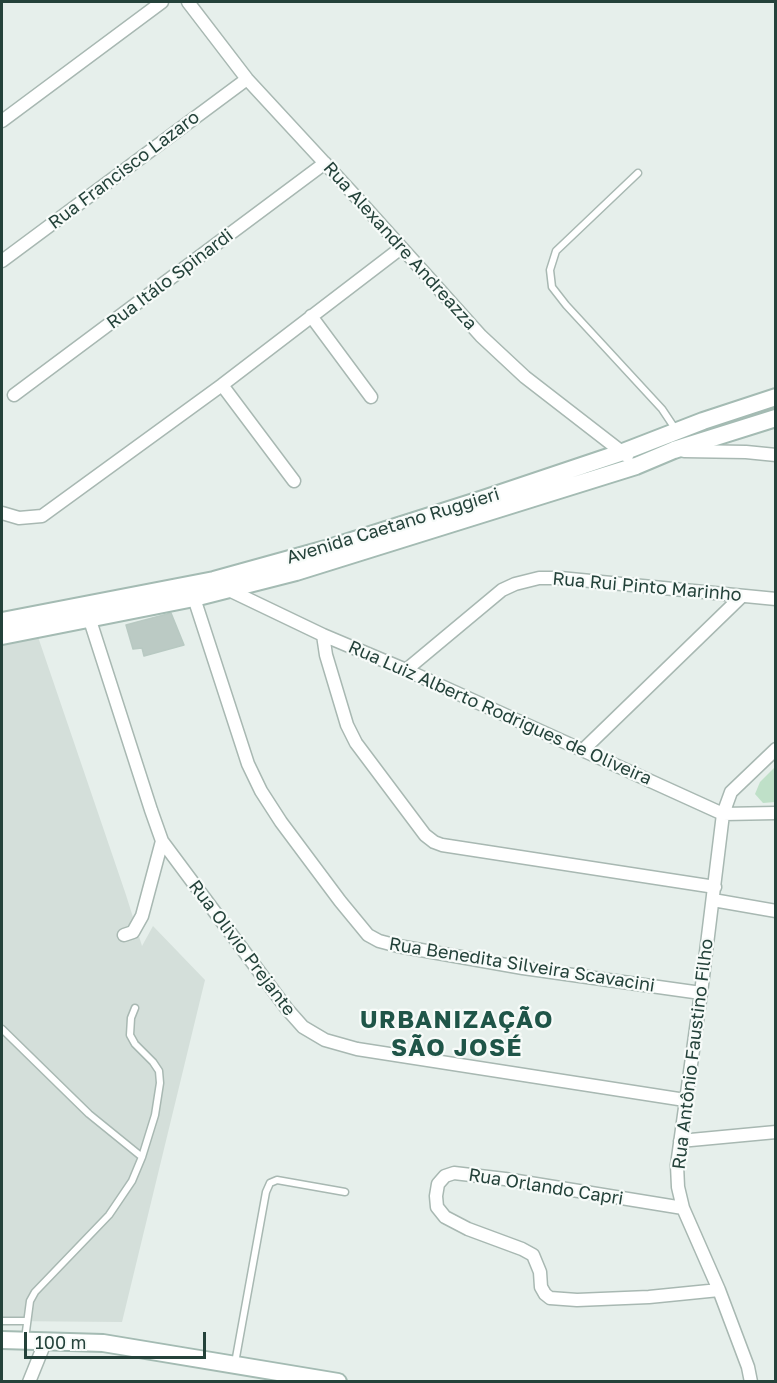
<!DOCTYPE html>
<meta charset="utf-8">
<style>
body{margin:0}
#map{position:relative;width:777px;height:1383px;overflow:hidden;background:#e6efeb;font-family:"Golos Text",sans-serif}
canvas{display:block}
.frame{position:absolute;inset:0;border:3px solid #24423a;pointer-events:none}
.scale{position:absolute;left:24px;top:1332px;width:182px;height:27px;box-sizing:border-box;border:3px solid #24423a;border-top:0;padding-left:8px;font-size:18px;line-height:21px;white-space:nowrap;color:#24423a;-webkit-text-stroke:4px #f7fbf9;paint-order:stroke}
</style>
<div id="map">
<canvas width="777" height="1383"></canvas>
<div class="frame"></div>
<div class="scale">100 m</div>
</div>
<script>
const g = document.querySelector('canvas').getContext('2d');
g.lineJoin = 'round';
function fill(path, color) { g.fillStyle = color; g.fill(path, 'evenodd'); }
const toPath = rows => new Path2D(rows.map(r => 'M' + r).join(''));
function strokePath(path, color, width, dash) { g.strokeStyle = color; g.lineWidth = width; g.lineCap = dash ? 'butt' : 'round'; g.setLineDash(dash || []); g.stroke(path); }
function drawText(font, color, halo, rows, align = 'center') {
  g.font = font + ' "Golos Text",sans-serif'; g.lineWidth = 4.5; g.setLineDash([]); g.textBaseline = 'middle'; g.strokeStyle = halo; g.fillStyle = color; for (const [text, x, y, turn = 0] of rows) {
    g.save(); g.translate(x, y); g.rotate((+turn || 0) * Math.PI / 180); g.textAlign = isNaN(turn) ? turn : align; if (halo) g.strokeText(text, 0, 0); g.fillText(text, 0, 0); g.restore();
  }
}
fill(toPath([
 [36,631,126,895,142,946,153,926,205,980,122,1322,2,1321,2,639]
]), '#d4dfda');
fill(toPath([
 [775,767,775,802,763,803,755,794,760,782]
]), '#bfe0c8');
const building = toPath([
 [171,613,184,645,144,656,142,648,133,649,126,625,171,613]
]);
fill(building, '#bbcac4');
strokePath(building, '#b8c9c2', 1.5);
const lane = toPath([
 [638,173,556,251,550,270,552,287,566,305,662,409,676,430],
 [2,1029,89,1114,142,1157],
 [2,1321,27,1321],
 [25,1339,30,1301,35,1292,109,1215,132,1181,142,1157,155,1115,160,1083,159,1071,153,1062,135,1044,130,1035,131,1018,135,1008],
 [235,1363,266,1192,270,1183,277,1180,345,1192]
]);
const street = toPath([
 [188,2,247,79,357,198,481,336,525,377,627,456],
 [2,121,162,2],
 [2,261,247,79],
 [311,316,371,397],
 [222,385,294,481],
 [14,395,325,163],
 [684,451,746,452,776,455],
 [2,513,19,518,42,516,222,385,401,248],
 [229,590,323,635,406,670,723,814,776,813],
 [194,598,248,764,261,791,281,822,340,901,368,935,379,941,398,946,523,968,701,993],
 [87,611,151,810,162,841,287,1009,303,1027,325,1040,357,1049,685,1100],
 [323,635,326,655,347,725,356,743,425,835,434,842,442,845,715,887],
 [406,670,502,590,515,584,539,578,560,578,776,599],
 [583,750,742,596],
 [713,900,776,911],
 [124,935,133,932,142,916,162,841],
 [680,1141,776,1132],
 [683,1208,505,1179,454,1173,445,1176,438,1184,436,1196,437,1207,445,1217,468,1229,522,1249,533,1255,540,1272,541,1287,545,1294,550,1298,577,1300,649,1297,719,1290],
 [29,1382,46,1340],
 [751,1382,748,1367,719,1290,683,1208,678,1187,677,1165,701,993,723,814,731,792,776,749]
]);
const secondary = toPath([
 [2,621,214,580,326,549,483,499,623,452,703,421,776,397],
 [2,636,194,598,296,572,636,466,674,450,776,418],
 [2,1340,103,1343,338,1382]
]);
strokePath(lane, '#a8b8b2', 9);
strokePath(street, '#a8b8b2', 15);
strokePath(secondary, '#a4bbb3', 20);
strokePath(lane, '#fff', 6);
strokePath(street, '#fff', 12);
strokePath(secondary, '#fff', 16);
drawText('18px', '#24423a', '#f7fbf9', [
 ["Rua Francisco Lazaro",124,170,-37],
 ["Rua Alexandre Andreazza",400,246,48],
 ["Rua Itálo Spinardi",170,279,-37],
 ["Avenida Caetano Ruggieri",393,526,-17],
 ["Rua Rui Pinto Marinho",647,587,5],
 ["Rua Luiz Alberto Rodrigues de Oliveira",500,713,24],
 ["Rua Olivio Prejante",242,948,53],
 ["Rua Benedita Silveira Scavacini",522,965,9],
 ["Rua Antônio Faustino Filho",693,1054,-83],
 ["Rua Orlando Capri",546,1187,9]
]);
g.letterSpacing = '1.5px';
drawText('bold 24px', '#1f5548', '#f7fbf9', [
 ["URBANIZAÇÃO",457,1020],
 ["SÃO JOSÉ",457,1048]
]);
g.letterSpacing = '0px';
</script>
